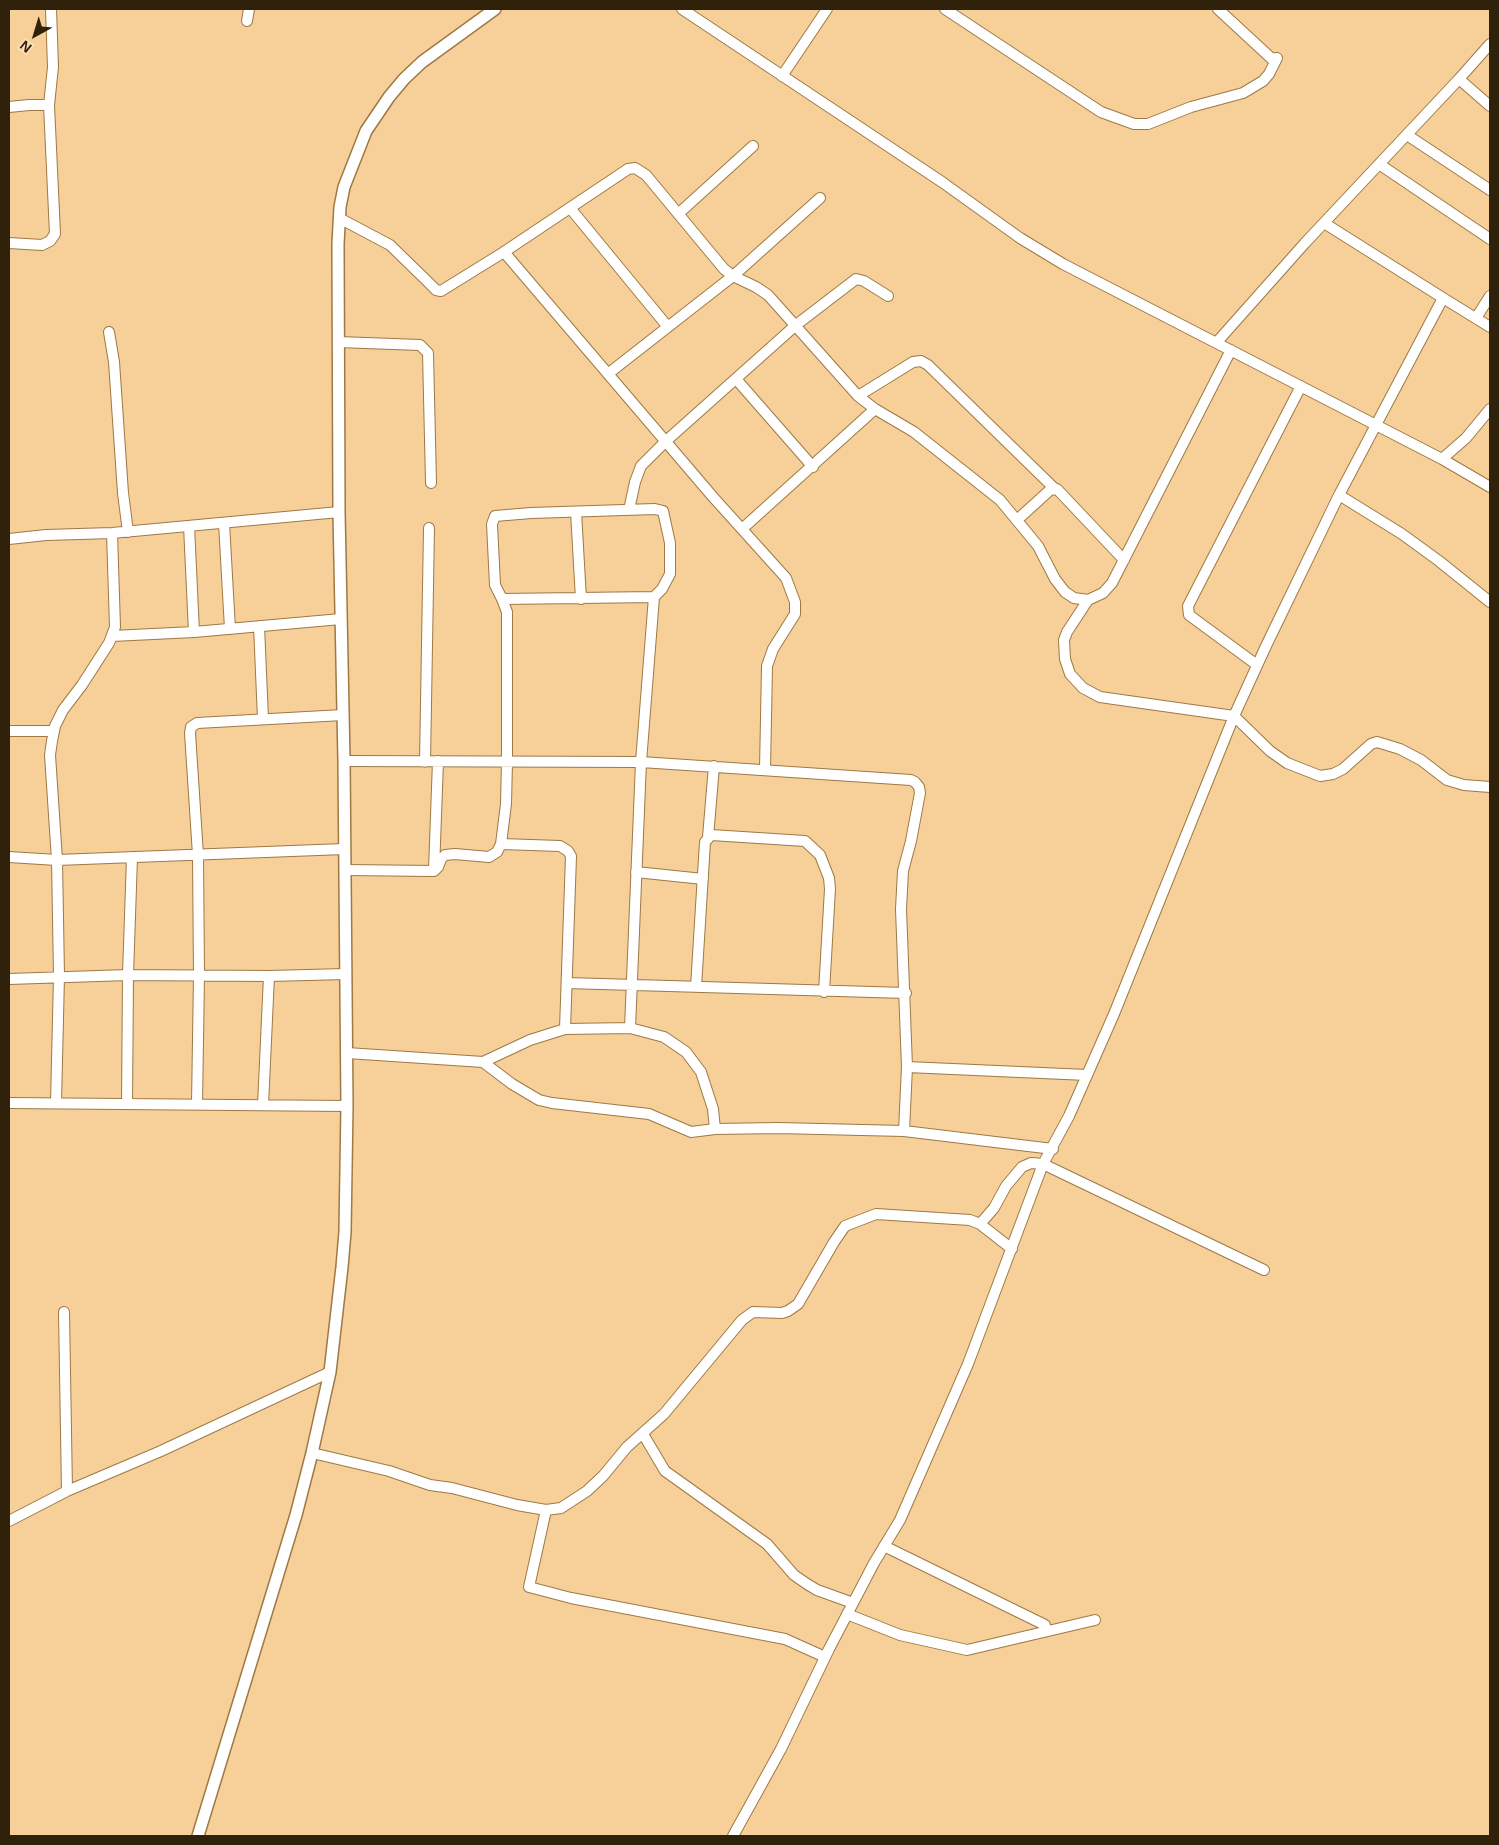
<!DOCTYPE html>
<style>
body{margin:0}
#map{position:relative;width:1499px;height:1845px;overflow:hidden;background:#f7cf98;font-family:Arial,sans-serif}
canvas{display:block}
.frame{position:absolute;inset:0;border:10px solid #30210b;pointer-events:none}
.north{position:absolute;left:10px;top:10px;width:50px;height:50px;-webkit-text-stroke:4px #fedeb2;paint-order:stroke;rotate:219deg;font-size:14px;font-weight:700;line-height:20px;text-align:center;color:#30210b}
.north::after{content:'';display:block;margin:auto;width:18px;height:22px;background:#30210b;clip-path:polygon(50% 0,100% 100%,50% 72%,0 100%)}
</style>
<div id="map">
<canvas width="1499" height="1845"></canvas>
<div class="frame"></div>
<div class="north">N</div>
</div>
<script>
const g = document.querySelector('canvas').getContext('2d');
g.lineJoin = 'round';
const toPath = rows => new Path2D(rows.map(r => 'M' + r).join(''));
function strokePath(path, color, width, dash) { g.strokeStyle = color; g.lineWidth = width; g.lineCap = dash ? 'butt' : 'round'; g.setLineDash(dash || []); g.stroke(path); }
const minor = toPath([
 [682,9,942,182,1020,238,1063,264,1442,459,1490,487],
 [945,9,1101,112,1134,124,1148,124,1191,107,1243,93,1263,81,1269,74,1277,58,1272,59,1218,9],
 [247,21,249,9],
 [782,76,827,9],
 [1459,79,1490,106],
 [9,107,29,105,49,105,53,67,51,9],
 [1407,135,1490,190],
 [1379,164,1490,239],
 [570,208,668,327],
 [678,214,753,146],
 [339,218,390,245,426,280,436,290,441,291,504,252,628,169,635,168,646,175,724,269,733,276,756,287,768,295,858,396,875,409,914,432,1000,500,1038,546,1055,579,1065,592,1074,598,1088,600,1103,593,1112,583,1231,350],
 [9,243,42,245,50,241,55,234,49,105],
 [504,252,713,497,786,578,795,602,795,614,773,649,767,666,765,769],
 [1443,298,1490,327],
 [1476,318,1490,296],
 [109,332,114,362,123,493,128,532],
 [338,342,420,345,428,353,431,483],
 [1217,342,1305,243,1459,79,1490,44],
 [609,373,733,276,820,198],
 [736,379,813,467],
 [858,396,913,362,921,361,928,365,1055,489],
 [1442,459,1466,438,1490,409],
 [1339,495,1402,534,1439,561,1490,602],
 [629,510,635,482,641,466,666,441,796,325,856,279,864,281,888,296],
 [576,512,581,599],
 [1017,520,1050,490,1057,489,1124,560],
 [224,523,230,629],
 [189,526,194,632,341,619],
 [742,529,875,409],
 [9,539,46,535,112,533,339,512],
 [502,599,495,585,492,524,495,516,531,513,655,509,663,511,670,543,670,574,662,589,654,597,641,762,630,1028],
 [1088,600,1067,632,1064,640,1065,659,1070,674,1083,688,1100,697,1234,716,1270,751,1287,763,1320,776,1333,774,1343,769,1371,744,1377,742,1400,749,1421,760,1447,780,1464,785,1490,787],
 [259,626,263,719],
 [112,636,194,632],
 [1257,665,1189,615,1188,606,1301,386],
 [9,731,54,731],
 [344,761,641,762,911,780,915,782,919,787,920,793,911,841,903,871,901,909,907,1067,904,1131],
 [425,762,429,528],
 [708,837,714,766],
 [501,844,560,846,568,851,571,856,565,1029],
 [9,857,57,860,344,849],
 [345,870,434,871,438,867,441,859,445,855,455,854,489,857,497,852,501,844,506,804,507,762,507,612,502,599,654,597],
 [434,870,438,761],
 [636,872,703,879],
 [9,979,128,975,269,976,346,974],
 [567,983,906,993],
 [696,987,705,842,711,835,805,841,820,855,829,878,830,889,824,992],
 [347,1053,483,1062,530,1040,565,1029,630,1028,664,1037,686,1052,701,1072,713,1109,715,1129],
 [483,1062,512,1084,539,1100,552,1103,649,1114,691,1132,715,1129,778,1128,904,1131,1053,1149],
 [907,1067,1087,1075],
 [9,1103,347,1106],
 [56,1103,59,976,57,860,50,755,52,741,55,726,63,710,82,685,109,643,115,627,112,533],
 [127,1104,128,975,132,857],
 [197,1104,199,976,198,855,190,733,191,727,197,723,343,715],
 [263,1105,269,976],
 [980,1224,1012,1249],
 [64,1312,67,1491],
 [643,1434,665,1471,767,1544,794,1575,807,1584,817,1590,853,1603],
 [312,1453,389,1471,430,1485,452,1488,517,1505,546,1510,561,1508,587,1491,603,1476,627,1447,664,1414,742,1320,753,1312,782,1313,788,1311,798,1304,834,1242,845,1226,876,1214,970,1220,980,1224,994,1208,1006,1186,1022,1167,1031,1163,1043,1164,1069,1116,1114,1014,1234,716,1266,646,1339,495,1443,298,1324,223],
 [546,1510,529,1587,571,1598,785,1639,825,1657],
 [9,1521,67,1491,161,1451,330,1372],
 [884,1546,1045,1625],
 [847,1614,900,1635,967,1650,1095,1620],
 [733,1836,781,1749,829,1649,874,1563,900,1520,968,1364,1043,1164,1264,1270]
]);
const tertiary = toPath([
 [198,1836,296,1515,312,1453,330,1372,342,1267,345,1232,347,1106,344,761,339,512,338,244,340,207,344,187,366,131,389,97,404,79,422,62,495,9]
]);
strokePath(minor, '#9e7944', 12);
strokePath(tertiary, '#9e7944', 14);
strokePath(minor, '#fff', 10);
strokePath(tertiary, '#fff', 11);
</script>
